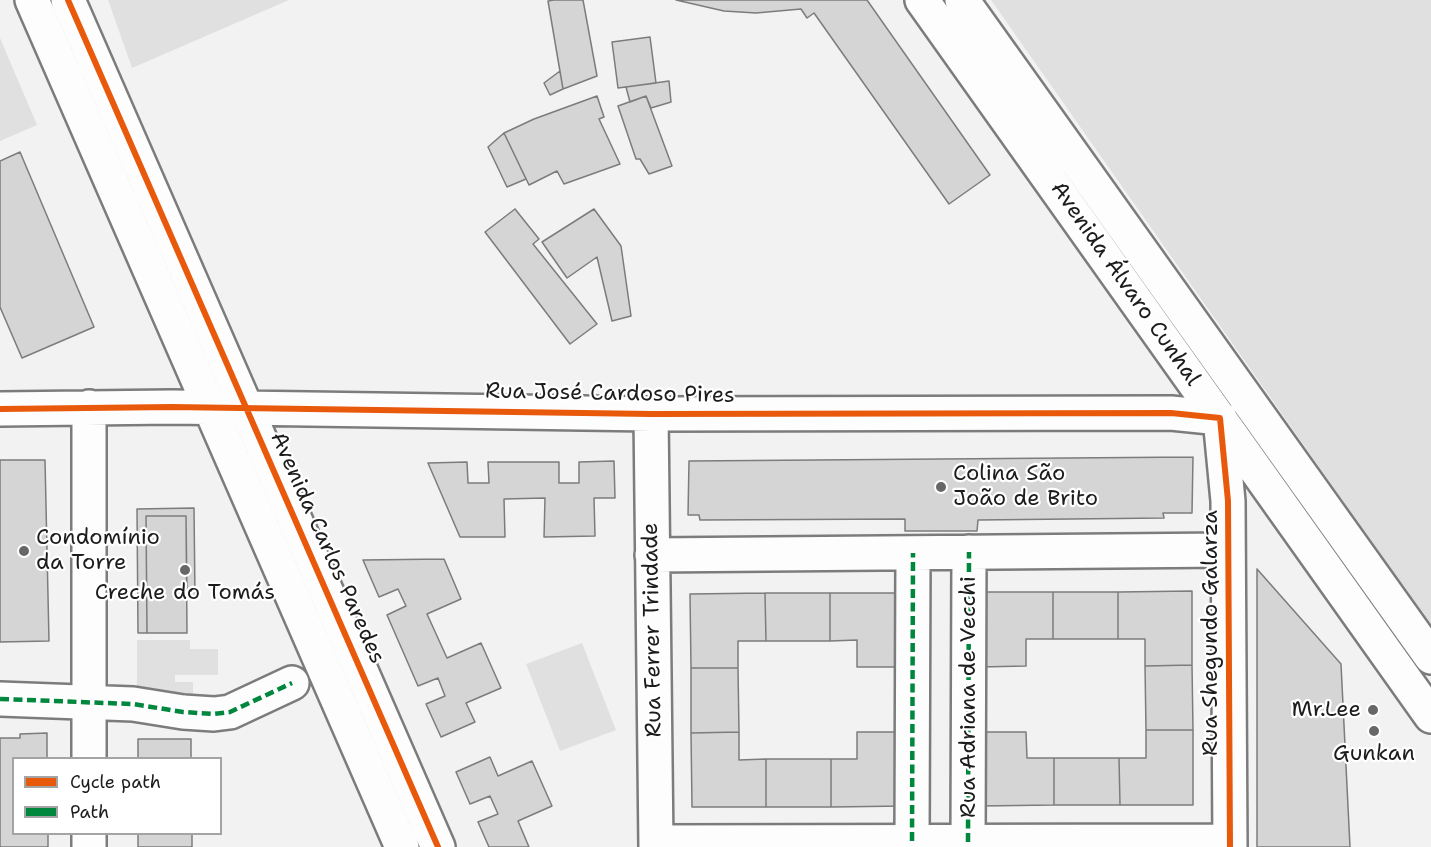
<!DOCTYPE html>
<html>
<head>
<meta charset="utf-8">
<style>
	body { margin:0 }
	#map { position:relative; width:1431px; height:847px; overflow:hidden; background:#f2f2f2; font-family:"Shantell Sans",sans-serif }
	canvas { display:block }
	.legend { position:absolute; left:12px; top:757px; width:210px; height:78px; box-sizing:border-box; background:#fff; border:2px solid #a4a4a4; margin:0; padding:8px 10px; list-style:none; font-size:18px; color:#1c1c1c }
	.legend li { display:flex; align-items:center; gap:12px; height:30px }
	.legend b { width:30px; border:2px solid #a4a4a4 }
</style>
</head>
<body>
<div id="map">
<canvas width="1431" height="847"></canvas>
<ul class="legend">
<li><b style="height:8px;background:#e8590c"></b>Cycle path</li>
<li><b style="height:8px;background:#00873e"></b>Path</li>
</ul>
</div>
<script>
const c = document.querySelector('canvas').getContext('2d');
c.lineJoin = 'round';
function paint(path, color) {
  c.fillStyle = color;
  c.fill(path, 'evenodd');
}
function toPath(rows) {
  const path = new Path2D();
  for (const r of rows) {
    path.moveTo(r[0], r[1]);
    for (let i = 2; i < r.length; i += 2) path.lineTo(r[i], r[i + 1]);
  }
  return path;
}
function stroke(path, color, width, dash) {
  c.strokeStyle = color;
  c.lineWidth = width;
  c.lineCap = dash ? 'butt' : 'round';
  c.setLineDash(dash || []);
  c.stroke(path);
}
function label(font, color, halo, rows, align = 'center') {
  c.font = font + ' "Shantell Sans",sans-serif';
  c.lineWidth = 4.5;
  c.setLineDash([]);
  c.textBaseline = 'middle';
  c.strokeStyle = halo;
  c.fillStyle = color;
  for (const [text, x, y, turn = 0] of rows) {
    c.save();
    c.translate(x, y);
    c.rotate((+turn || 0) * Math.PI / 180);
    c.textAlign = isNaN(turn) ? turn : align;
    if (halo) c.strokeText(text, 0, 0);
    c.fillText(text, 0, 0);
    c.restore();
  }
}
const green = toPath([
	[108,0,289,0,132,68],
	[991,0,1431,0,1431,626],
	[0,38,37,125,0,141],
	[137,640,190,640,190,649,218,649,218,675,175,675,175,682,193,682,193,700,137,699],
	[582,643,616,730,560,751,526,664]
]);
const building = toPath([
	[554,0,583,0,597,76,563,89,548,1,554,0],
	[676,0,867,0,990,175,949,204,814,13,807,18,801,9,756,13,724,11,676,0],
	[650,37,656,83,618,88,612,42,650,37],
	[560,71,563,89,550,95,544,83,560,71],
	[669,81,671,102,651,108,646,96,630,102,626,87,669,81],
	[597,96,604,117,599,119,620,164,564,184,557,171,529,185,504,133,534,119,597,96],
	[646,96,672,166,649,174,640,159,636,159,618,106,646,96],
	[504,133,526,179,507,187,488,147,504,133],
	[20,152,94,327,22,358,0,307,0,161,20,152],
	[515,209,539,239,533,244,597,324,570,344,485,232,515,209],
	[594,209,621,246,631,316,612,321,597,257,567,278,542,242,594,209],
	[1193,457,1192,513,1163,513,1164,518,978,520,977,531,905,531,905,519,700,520,699,515,688,515,689,461,1193,457],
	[0,460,45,460,49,641,0,642,0,460],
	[614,461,615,498,594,498,595,536,544,537,545,498,504,499,505,537,460,537,428,463,467,462,468,483,489,483,488,462,559,462,559,483,579,483,579,462,614,461],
	[194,508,195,597,187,597,186,516,146,516,147,633,138,633,137,509,194,508],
	[146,516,186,516,187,633,147,633,146,516],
	[444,559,461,599,427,614,447,658,481,643,501,688,466,703,475,722,441,737,426,704,445,696,438,678,418,686,387,615,406,606,398,589,379,597,363,560,444,559],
	[1257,569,1341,664,1350,847,1257,847,1257,569],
	[1192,591,1192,665,1145,666,1145,639,1118,639,1118,592,1192,591],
	[978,592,1053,592,1053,639,1026,639,1026,666,979,667,978,592],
	[1053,592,1118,592,1118,639,1053,639,1053,592],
	[765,593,830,593,830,641,766,641,765,593],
	[765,593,766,641,738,641,738,668,691,668,690,594,765,593],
	[830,593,904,593,905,667,857,667,857,640,830,641,830,593],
	[1192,665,1193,730,1146,730,1145,666,1192,665],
	[691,668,738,668,739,732,691,733,691,668],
	[1146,730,1193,730,1193,805,1120,805,1119,758,1146,758,1146,730],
	[739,732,739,760,766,759,766,807,692,807,691,733,739,732],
	[857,732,904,732,905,806,831,807,831,759,857,759,857,732],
	[979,732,1026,732,1027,758,1054,758,1054,805,980,806,979,732],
	[47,733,47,758,14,758,14,834,48,834,48,847,0,847,0,738,20,738,20,734,47,733],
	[138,739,191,739,191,758,138,758,138,739],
	[490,757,498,776,532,761,552,806,518,821,529,847,489,847,478,822,498,814,490,796,470,804,456,772,490,757],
	[1054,758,1119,758,1120,805,1054,805,1054,758],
	[766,759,831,759,831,807,766,807,766,759],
	[138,834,192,834,192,847,138,847,138,834]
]);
const minor = toPath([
	[32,0,402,847],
	[68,0,438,847],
	[922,0,1431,716],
	[962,0,1431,657],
	[0,409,172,407,651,414,1171,413,1220,418,1228,501,1230,847],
	[651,414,656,847],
	[652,555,1228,550],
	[0,699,133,704,183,712,214,714,230,712,292,683],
	[89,758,89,407],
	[89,834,89,847],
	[912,841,913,553],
	[656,842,1230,841],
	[968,842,969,552]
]);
const quiet = toPath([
	[0,699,133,704,183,712,214,714,230,712,292,683],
	[912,841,913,553],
	[968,842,969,552]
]);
const cycleway = toPath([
	[68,0,438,847],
	[0,409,172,407,651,414,1171,413,1220,418,1228,501,1230,847]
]);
const markers = [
	[941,487,6,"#676767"],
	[24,551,6,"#676767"],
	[185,570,6,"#676767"],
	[1373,710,6,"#676767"],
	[1374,731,6,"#676767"]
];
const streetNames = [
	["Avenida Álvaro Cunhal",1125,284,55],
	["Rua José Cardoso Pires",610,394,1],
	["Avenida Carlos Paredes",327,548,66],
	["Rua Ferrer Trindade",653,630,-91],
	["Rua Shegundo Galarza",1211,633,-90],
	["Rua Adriana de Vecchi",969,697,-90]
];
const poiNames = [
	["Colina São",953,474],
	["João de Brito",953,499],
	["Condomínio",36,538],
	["da Torre",36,563],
	["Creche do Tomás",185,593,"center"],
	["Mr.Lee",1361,710,"right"],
	["Gunkan",1374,754,"center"]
];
paint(green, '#e0e0e0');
paint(building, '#d5d5d5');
stroke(building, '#7c7c7c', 1.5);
stroke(minor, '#7c7c7c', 38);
stroke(minor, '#fdfdfd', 33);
stroke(quiet, '#00873e', 4.5, [9, 4.5]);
stroke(cycleway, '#e8590c', 6);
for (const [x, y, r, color] of markers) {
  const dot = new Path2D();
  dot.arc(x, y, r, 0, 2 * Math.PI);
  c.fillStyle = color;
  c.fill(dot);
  stroke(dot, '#fff', 2);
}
label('22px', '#1c1c1c', '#fff', streetNames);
label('22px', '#1c1c1c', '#fff', poiNames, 'left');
</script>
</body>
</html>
